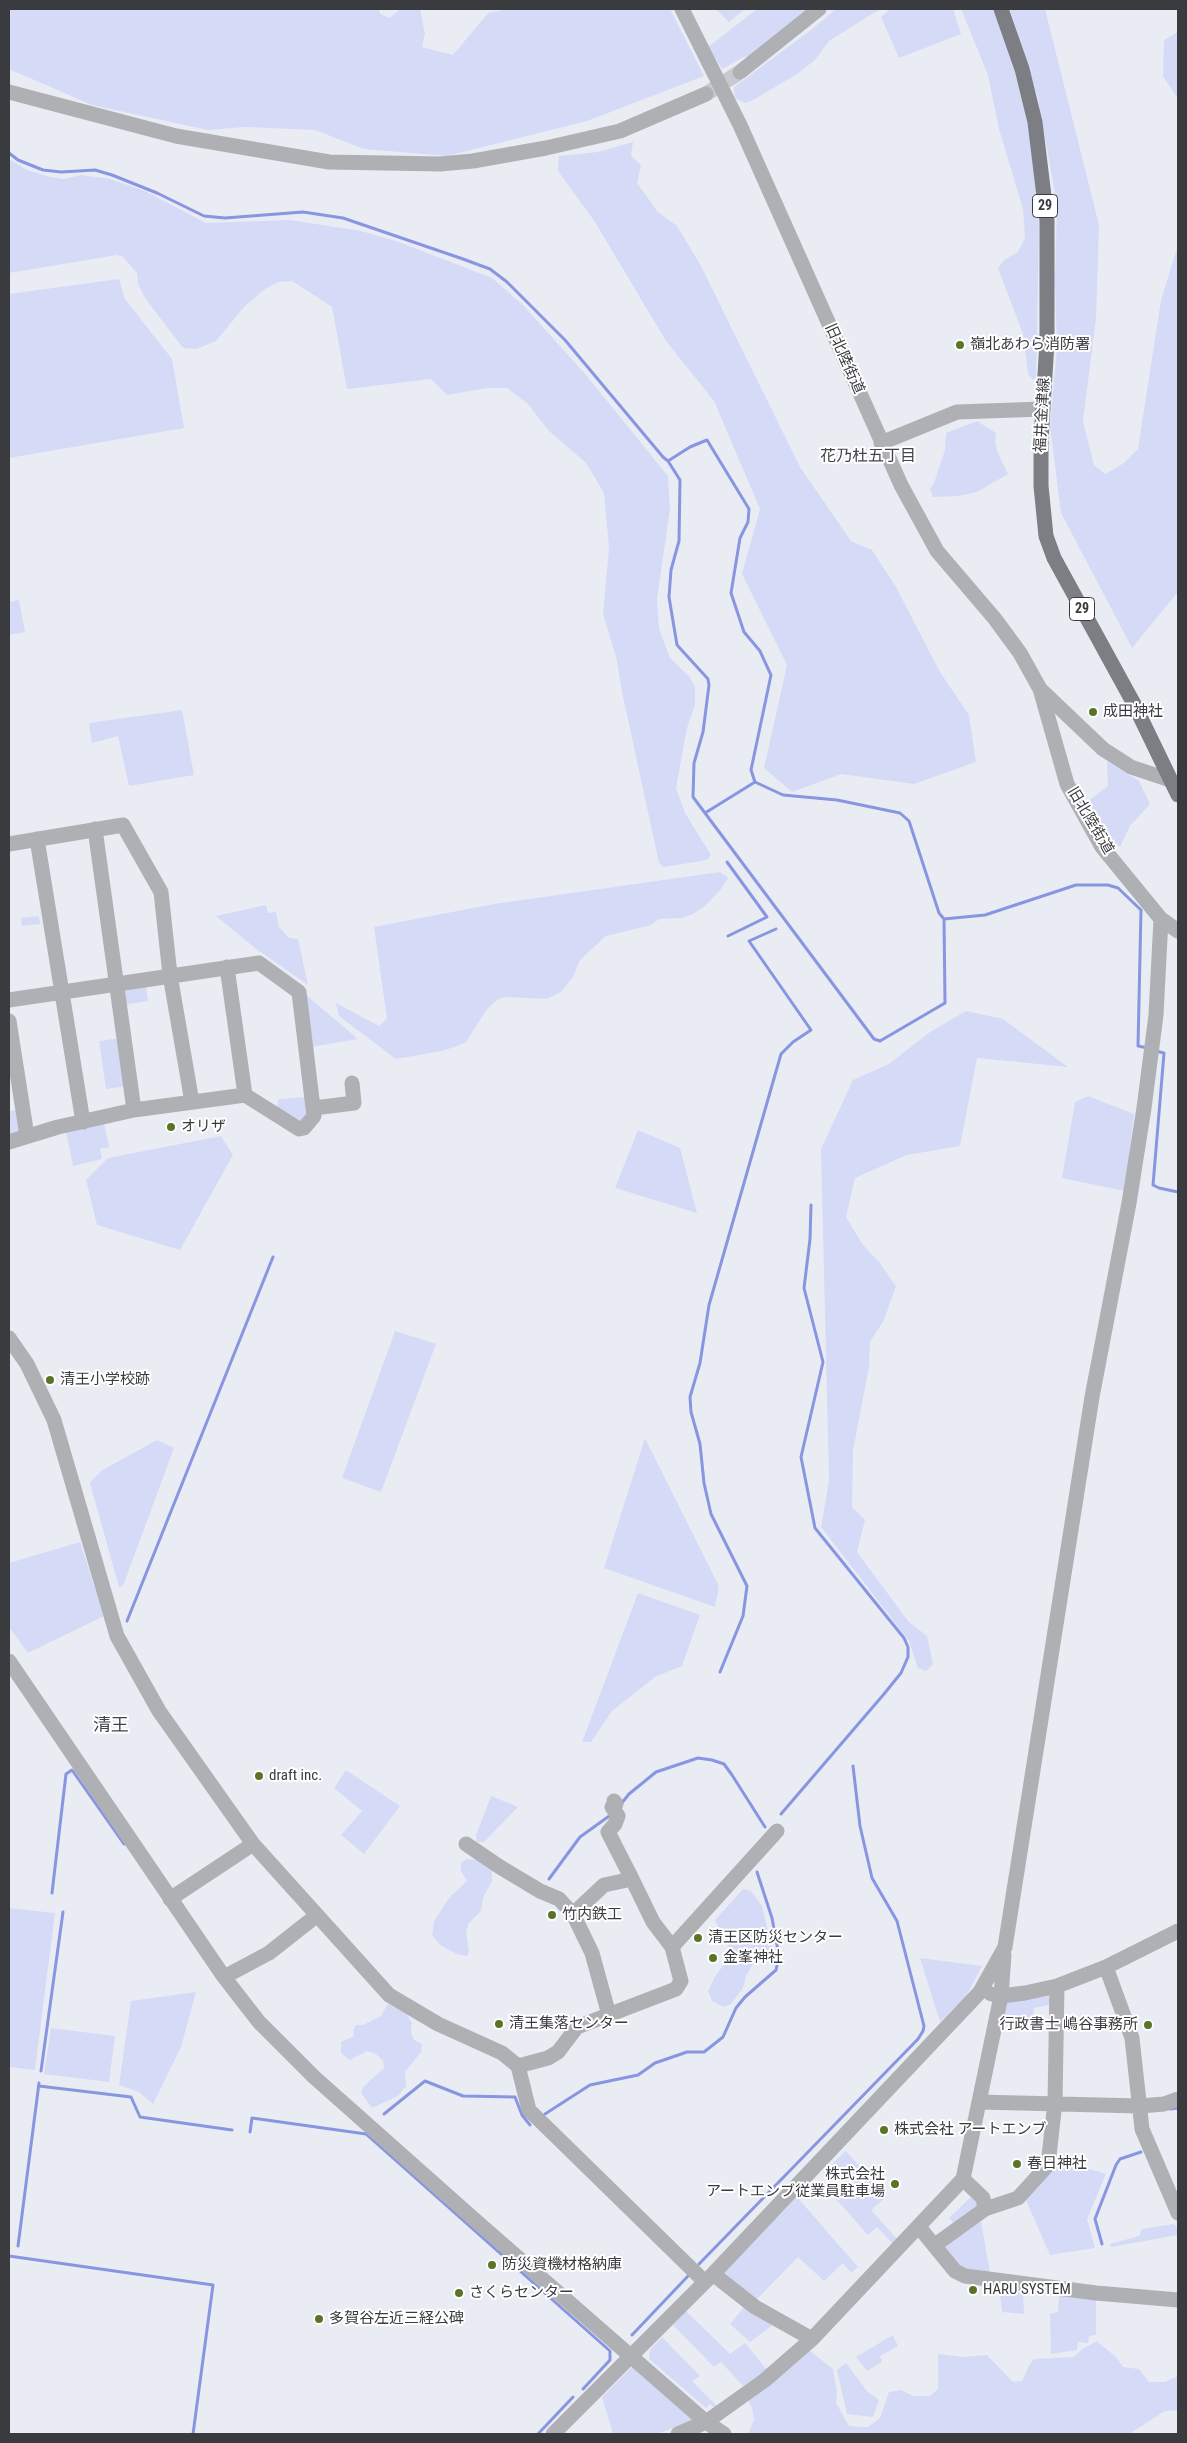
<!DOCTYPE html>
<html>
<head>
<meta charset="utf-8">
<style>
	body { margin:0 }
	#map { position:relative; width:1187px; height:2443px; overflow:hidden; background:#eaecf4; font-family:"Roboto Condensed",sans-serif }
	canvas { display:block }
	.frame { position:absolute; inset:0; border:10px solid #3a3b3e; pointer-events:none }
</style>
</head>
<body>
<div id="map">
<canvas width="1187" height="2443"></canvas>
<div class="frame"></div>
</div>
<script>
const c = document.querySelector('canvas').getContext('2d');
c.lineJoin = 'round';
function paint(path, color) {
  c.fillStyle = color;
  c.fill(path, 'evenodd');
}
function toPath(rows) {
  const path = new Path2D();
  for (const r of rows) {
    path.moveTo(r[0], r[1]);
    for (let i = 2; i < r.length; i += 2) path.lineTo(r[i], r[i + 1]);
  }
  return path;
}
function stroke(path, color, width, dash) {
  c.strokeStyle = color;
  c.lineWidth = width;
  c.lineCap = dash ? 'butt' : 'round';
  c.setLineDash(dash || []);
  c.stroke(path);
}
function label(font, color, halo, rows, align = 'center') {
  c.font = font + ' "Roboto Condensed","Noto Sans JP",sans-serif';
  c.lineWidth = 4;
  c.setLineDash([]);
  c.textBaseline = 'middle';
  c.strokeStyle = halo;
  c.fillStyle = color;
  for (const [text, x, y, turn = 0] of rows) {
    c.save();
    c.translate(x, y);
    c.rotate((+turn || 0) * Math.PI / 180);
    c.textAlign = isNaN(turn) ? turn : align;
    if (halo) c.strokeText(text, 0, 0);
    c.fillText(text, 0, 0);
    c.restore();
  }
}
const green = toPath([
	[9,9,379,9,380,14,390,18,400,9,420,9,425,34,422,47,453,55,488,13,509,9,670,9,704,76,587,121,447,156,364,149,315,130,245,127,208,130,92,105,9,69],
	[716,9,745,9,729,22],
	[757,9,808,9,755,55,744,57,722,69,708,47],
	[836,9,880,9,829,41,815,60,797,74,755,99,745,103,735,98,734,87,811,30],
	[890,9,953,9,961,34,899,58,881,17],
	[961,9,993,9,1009,52,1027,114,1036,174,1039,228,1036,380,1032,379,1028,373,1023,334,998,268,1004,260,1018,252,1025,238,1023,209,999,129,988,75],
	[1010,9,1045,9,1099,225,1096,319,1083,421,1094,465,1105,474,1124,463,1138,449,1161,300,1178,245,1178,592,1132,648,1061,513,1050,426,1057,348,1055,282,1057,205,1038,98],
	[1178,32,1178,99,1163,76,1164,40],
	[633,142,631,156,641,165,637,183,658,212,677,226,701,266,800,467,851,541,872,550,896,587,940,672,969,715,976,762,914,784,841,774,792,792,764,768,787,665,742,574,760,509,714,401,666,341,595,222,558,171,559,156,598,152],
	[9,159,27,170,50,177,64,179,81,175,110,179,145,191,206,223,290,220,361,231,399,242,492,278,523,305,586,375,668,476,670,509,657,599,659,629,670,658,690,677,695,687,695,705,687,728,676,788,685,813,711,855,707,860,664,867,659,863,622,692,616,657,603,614,609,548,604,493,586,463,549,431,527,403,507,388,487,388,447,395,431,379,347,389,332,307,292,281,279,282,265,289,244,307,216,341,196,349,183,348,145,298,138,284,137,273,123,257,117,255,9,273],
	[119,279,125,299,172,359,184,428,9,458,9,294],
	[977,421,996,433,995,442,997,451,1008,474,977,492,958,496,933,497,930,489,934,483,945,450,946,433],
	[19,600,25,632,9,635,9,602],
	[182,710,194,775,129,786,118,736,92,743,89,723],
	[1107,761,1139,781,1150,804,1130,826,1120,847,1106,837,1088,801,1108,786],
	[720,872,728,878,721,889,705,906,693,914,682,918,659,919,651,925,606,936,580,960,573,977,561,992,547,999,505,997,497,1000,487,1009,466,1042,457,1046,442,1051,396,1059,339,1016,336,1003,379,1026,387,1019,374,927,494,904],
	[266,905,268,913,276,912,279,927,289,938,298,939,308,985,255,948,216,916],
	[39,916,40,924,22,926,21,918],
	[146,985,148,1001,124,1005,123,992,125,988],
	[305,994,358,1039,311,1047],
	[966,1011,1003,1019,1068,1067,977,1058,960,1146,907,1155,855,1178,846,1217,863,1245,879,1262,896,1286,884,1320,870,1342,869,1367,853,1451,852,1507,865,1520,857,1552,908,1621,927,1636,933,1664,926,1671,918,1668,909,1641,821,1527,829,1481,821,1149,853,1080,889,1064,930,1032],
	[121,1038,128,1086,106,1089,99,1041],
	[1088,1096,1134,1114,1125,1191,1062,1178,1075,1102],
	[305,1097,308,1116,302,1122,276,1108,279,1099],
	[19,1110,22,1129,16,1134,9,1136,9,1111],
	[104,1123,109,1147,100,1149,102,1159,73,1166,66,1131],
	[638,1130,680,1148,697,1213,615,1188],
	[221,1136,233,1155,180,1250,97,1225,86,1180,108,1158],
	[395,1331,436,1344,381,1492,342,1478],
	[645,1438,719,1586,715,1607,604,1568],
	[157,1440,174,1448,123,1586,119,1587,90,1483,101,1471],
	[80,1542,104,1616,28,1653,9,1627,9,1563],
	[638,1593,700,1615,682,1666,655,1677,612,1711,591,1742,582,1742],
	[346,1770,400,1806,364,1854,341,1835,362,1811,334,1788],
	[491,1796,518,1807,484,1842,477,1842,476,1835],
	[466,1859,481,1860,492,1871,492,1881,483,1898,481,1911,469,1923,466,1932,469,1952,467,1956,457,1954,440,1945,432,1935,434,1921,449,1898,467,1881,461,1871,461,1863],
	[743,1889,751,1891,762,1906,772,1949,768,1959,753,1964,746,1976,743,1988,731,2004,724,2007,712,2001,708,1991,716,1975,732,1954,715,1920],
	[9,1908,55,1913,35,2070,9,2067],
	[920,1958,982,1966,966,1996,940,2022],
	[196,1992,181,2047,153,2104,139,2092,119,2085,131,2001],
	[1049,1993,1052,1997,1053,2004,1034,2008,1032,2025,1000,2022,1003,2003],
	[388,2004,406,2013,412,2023,411,2032,414,2040,422,2044,421,2052,405,2072,406,2086,398,2096,372,2108,361,2093,363,2087,384,2068,383,2061,376,2054,367,2051,350,2060,341,2053,341,2042,354,2036,353,2031,356,2025,363,2025,381,2016],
	[51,2028,115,2036,109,2082,44,2074],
	[846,2151,886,2197,871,2210,898,2240,893,2244,877,2227,868,2235,836,2199,859,2179,851,2170,844,2175,841,2172,832,2181,823,2172],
	[1061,2160,1106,2174,1087,2219,1095,2248,1050,2255,1026,2200],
	[973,2195,979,2200,976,2209,955,2225,949,2218],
	[797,2197,858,2267,851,2273,843,2263,824,2281,798,2257,757,2299,721,2275],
	[981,2221,990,2273,959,2267,941,2246],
	[1174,2224,1178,2229,1178,2235,1111,2247,1110,2244,1139,2236,1142,2229],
	[999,2287,1023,2289,1024,2314,1002,2312],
	[1059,2294,1096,2298,1096,2335,1089,2336,1088,2343,1078,2342,1077,2350,1051,2354,1050,2314,1058,2312],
	[746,2305,774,2324,750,2342,730,2324],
	[686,2311,730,2354,745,2343,767,2370,743,2386,721,2362,714,2367,673,2325],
	[893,2335,898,2346,880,2356,882,2362,867,2371,856,2357],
	[662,2337,700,2376,692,2381,718,2407,715,2408,710,2404,706,2408,649,2359,650,2350],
	[1097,2341,1116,2357,1123,2367,1139,2369,1149,2382,1165,2382,1178,2376,1178,2410,1165,2411,1129,2434,748,2434,754,2420,752,2408,747,2398,809,2350,833,2369,837,2392,836,2403,849,2426,868,2427,880,2418,889,2392,901,2390,913,2396,930,2396,938,2389,938,2354,963,2357,987,2355,1013,2382,1022,2381,1030,2364,1034,2359,1074,2357,1081,2350],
	[846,2363,867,2391,879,2400,873,2417,847,2414,837,2370],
	[633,2366,694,2420,657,2434,613,2434,602,2397]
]);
const stream = toPath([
	[9,153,18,160,43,170,61,172,95,170,112,175,157,193,204,216,225,218,303,212,343,218,463,259,490,269,507,282,565,340,663,457,668,461,690,447,707,440,749,509,748,522,740,538,731,593,744,632,760,651,771,675,751,770,755,782,783,795,837,800,900,813,909,821,939,913,944,919,985,915,1076,885,1108,885,1118,888,1141,910,1138,1046,1148,1048],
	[668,461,680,480,679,541,671,570,669,597,677,645,708,679,709,685,703,732,694,763,693,797,874,1039,880,1041,945,1003,944,919],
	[705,813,755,782],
	[727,862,767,917,728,936],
	[1156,1051,1164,1053,1153,1185,1159,1188,1178,1192],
	[127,1621,273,1257],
	[720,1672,743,1616,747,1586,711,1514,704,1483,700,1444,691,1412,690,1397,700,1363,709,1305,781,1054,793,1042,811,1030,749,941,776,929],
	[621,1804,629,1794,656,1772,698,1758,712,1760,724,1764,732,1775,765,1827],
	[781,1814,884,1694,901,1673,908,1657,908,1647,904,1638,815,1528,801,1457,823,1362,804,1288,810,1239,811,1205],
	[549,1879,580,1837,612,1814],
	[52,1893,66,1774,72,1770,124,1844],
	[41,2071,63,1912],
	[39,2086,131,2097,140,2117,232,2130],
	[1170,2109,1178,2108],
	[384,2114,425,2081,463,2096,515,2097,522,2115,530,2125],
	[545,2114,590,2085,638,2075,655,2063,687,2052,704,2052,723,2037,736,2008,745,1997,776,1970,779,1956,772,1918,757,1872],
	[250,2132,252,2118,366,2134,610,2351,610,2360,583,2389],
	[1102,2244,1095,2219,1116,2165,1120,2159,1141,2152],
	[18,2246,39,2083],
	[9,2256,213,2285,193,2434],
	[699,2264,918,2039,923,2031,924,2026,897,1921,872,1878,860,1826,853,1766],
	[632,2335,689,2275],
	[538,2434,573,2397]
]);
const minorTunnel = toPath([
	[706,94,740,72]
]);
const minor = toPath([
	[682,9,740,125,901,485,937,551,995,619,1020,653,1040,689,1067,784,1102,847,1161,919,1178,931],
	[740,72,819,9],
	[9,92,176,136,329,162,440,164,473,161,546,148,620,131,706,94],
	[881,443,957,412,1043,409],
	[1041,690,1103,749,1131,767,1170,780],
	[95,829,134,1110],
	[37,839,83,1122],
	[9,844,123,825,161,892,170,975,192,1102],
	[227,967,245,1095],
	[9,1000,259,963,299,992,314,1116,304,1128,299,1129,245,1095,134,1110,58,1127,9,1142],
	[9,1021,27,1136],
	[314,1108,354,1103,352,1083],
	[9,1338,27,1364,54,1420,117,1636,159,1711,253,1844,389,1995,438,2024,502,2053,518,2066,529,2110,705,2282],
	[9,1661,224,1977,259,2022,314,2077,475,2220,706,2422,724,2434],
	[614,1801,616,1804,612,1807,618,1816,615,1824,608,1832,632,1879],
	[466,1844,500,1867,540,1891,559,1899,573,1914,592,1953,609,2015],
	[170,1899,253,1844],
	[573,1914,604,1885,632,1879,653,1922,672,1947],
	[1106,1967,1132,2038,1142,2129,1178,2213],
	[224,1977,269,1953,316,1916],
	[991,1994,1001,1996,1025,1993,1057,1986,1106,1967,1178,1931],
	[518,2066,548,2058,558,2052,577,2027,676,1989,681,1981,672,1947,777,1831],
	[979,2102,1140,2106,1164,2104,1178,2099],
	[963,2179,983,2198,985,2209],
	[919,2227,955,2271,965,2276,1096,2293,1178,2300],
	[935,2245,985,2209,1018,2198,1048,2165,1055,2102,1057,1986],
	[713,2274,755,2307,812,2339],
	[553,2434,713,2274,980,1992,1005,1947,1092,1397,1129,1203,1144,1108,1156,1015,1161,919],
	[678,2434,706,2422,765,2380,812,2339,963,2179,1001,1996,1004,1955]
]);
const major = toPath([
	[1001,9,1022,69,1035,122,1047,221,1047,342,1041,440,1041,486,1046,536,1054,558,1134,704,1178,795]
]);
const markers = [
	[960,345,5,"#5a7427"],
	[1093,712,5,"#5a7427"],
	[171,1127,5,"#5a7427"],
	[50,1380,5,"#5a7427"],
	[259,1776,5,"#5a7427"],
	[552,1915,5,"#5a7427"],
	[698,1938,5,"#5a7427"],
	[713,1958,5,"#5a7427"],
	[499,2024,5,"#5a7427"],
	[1148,2025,5,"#5a7427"],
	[884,2130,5,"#5a7427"],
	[1017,2164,5,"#5a7427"],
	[895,2184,5,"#5a7427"],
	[492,2265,5,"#5a7427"],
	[973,2290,5,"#5a7427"],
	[459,2293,5,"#5a7427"],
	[319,2319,5,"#5a7427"]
];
const shields = [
	[1045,206,25],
	[1082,609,25]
];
const shieldNames = [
	["29",1045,206],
	["29",1082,609]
];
const poiNames = [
	["嶺北あわら消防署",970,345],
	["成田神社",1103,712],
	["オリザ",181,1127],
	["清王小学校跡",60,1380],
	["draft inc.",269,1776],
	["竹内鉄工",562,1915],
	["清王区防災センター",708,1938],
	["金峯神社",723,1958],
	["清王集落センター",509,2024],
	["行政書士 嶋谷事務所",1138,2025,"right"],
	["株式会社 アートエンブ",894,2130],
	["春日神社",1027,2164],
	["株式会社",885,2175,"right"],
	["アートエンブ従業員駐車場",885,2192,"right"],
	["防災資機材格納庫",502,2265],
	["HARU SYSTEM",983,2290],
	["さくらセンター",469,2293],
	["多賀谷左近三経公碑",329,2319]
];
const streetNames = [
	["旧北陸街道",844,359,66],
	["福井金津線",1043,415,-87],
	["旧北陸街道",1090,821,59]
];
const neighbourhoodNames = [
	["花乃杜五丁目",868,457]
];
const quarterNames = [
	["清王",111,1726]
];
paint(green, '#d5dbf7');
stroke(stream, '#8895e1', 3);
stroke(minorTunnel, '#c7c9d0', 15, [15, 8]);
stroke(minor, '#afb0b3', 15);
stroke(major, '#7c7e84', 15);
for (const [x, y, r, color] of markers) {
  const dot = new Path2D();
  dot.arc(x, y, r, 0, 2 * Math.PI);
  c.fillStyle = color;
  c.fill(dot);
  stroke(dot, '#fff', 2);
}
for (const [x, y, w] of shields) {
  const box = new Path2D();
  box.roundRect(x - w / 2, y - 11.5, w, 23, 4);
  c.fillStyle = '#fff';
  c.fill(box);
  stroke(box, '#3a3b3e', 1);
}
label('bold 14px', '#3a3b3e', null, shieldNames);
label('15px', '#3a3b3e', '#fff', poiNames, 'left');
label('15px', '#3a3b3e', '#fff', streetNames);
label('16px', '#43454b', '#fff', neighbourhoodNames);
label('18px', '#43454b', '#fff', quarterNames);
</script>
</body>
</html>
